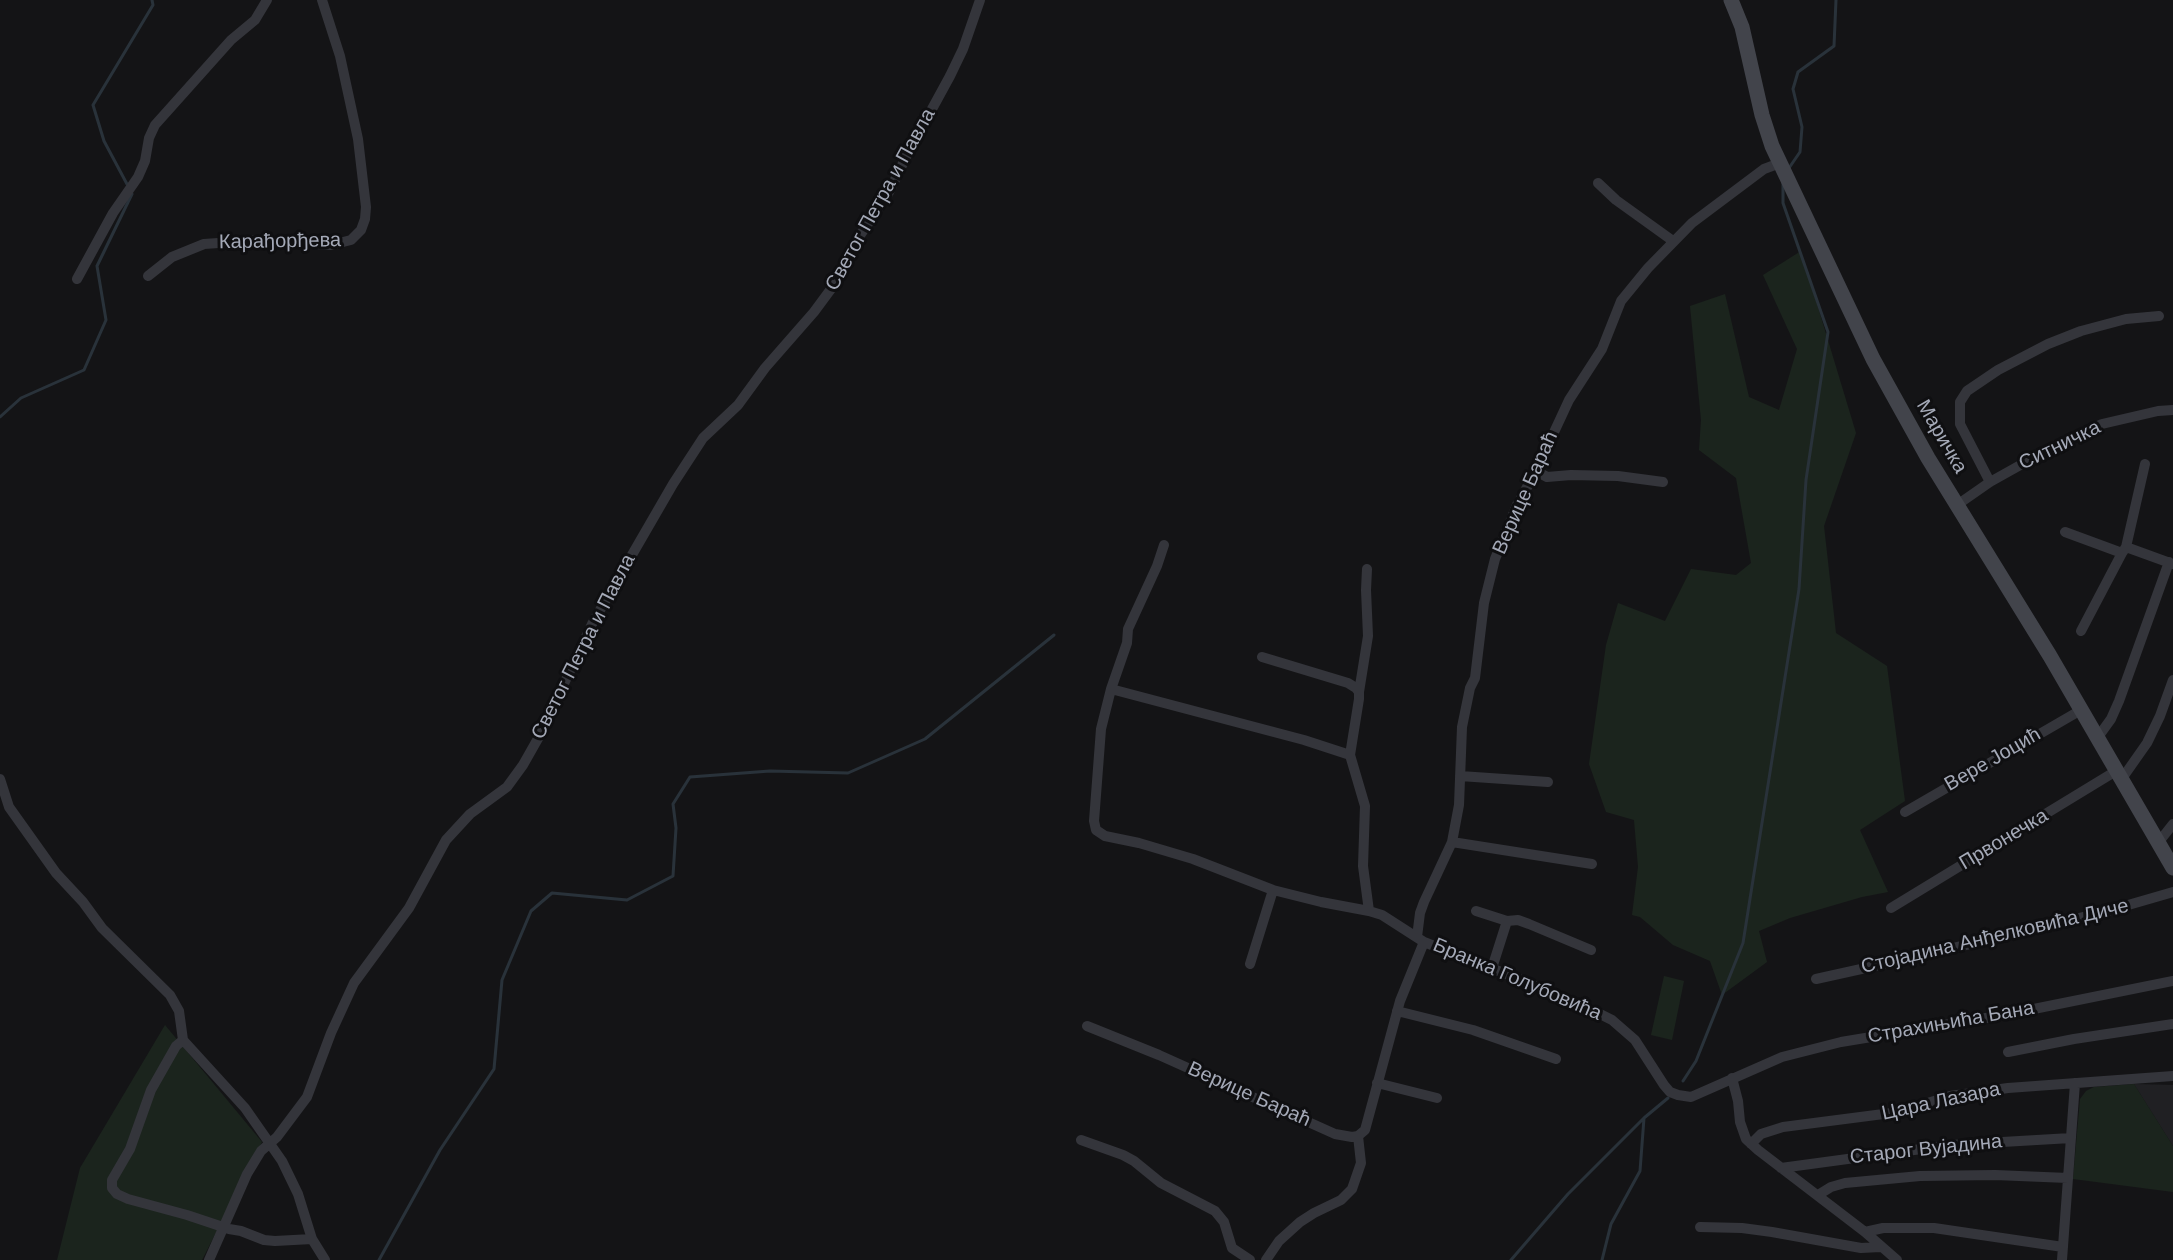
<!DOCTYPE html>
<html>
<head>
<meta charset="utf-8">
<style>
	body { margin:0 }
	canvas { display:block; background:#141416 }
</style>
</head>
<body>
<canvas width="2173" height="1260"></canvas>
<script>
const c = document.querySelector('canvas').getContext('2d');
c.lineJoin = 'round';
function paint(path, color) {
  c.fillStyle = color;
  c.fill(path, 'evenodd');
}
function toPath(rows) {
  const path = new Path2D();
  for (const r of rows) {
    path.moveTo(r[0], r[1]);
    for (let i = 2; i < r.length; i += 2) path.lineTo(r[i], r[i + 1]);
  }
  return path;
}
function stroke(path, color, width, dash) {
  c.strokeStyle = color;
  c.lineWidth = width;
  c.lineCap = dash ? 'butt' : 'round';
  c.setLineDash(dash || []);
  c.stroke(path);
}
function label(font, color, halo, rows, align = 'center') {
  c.font = font + ' "DM Sans",sans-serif';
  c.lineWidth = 6;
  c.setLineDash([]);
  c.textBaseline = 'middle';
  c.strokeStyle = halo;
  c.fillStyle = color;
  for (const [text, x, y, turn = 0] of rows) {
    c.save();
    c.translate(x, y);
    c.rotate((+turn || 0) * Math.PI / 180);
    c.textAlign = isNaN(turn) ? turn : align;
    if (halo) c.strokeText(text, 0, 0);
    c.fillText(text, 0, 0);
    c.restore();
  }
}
const built = toPath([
	[2134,1084,2173,1085,2173,1146]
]);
const green = toPath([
	[1801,251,1856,433,1824,526,1836,633,1887,666,1905,801,1860,830,1888,892,1862,897,1790,918,1759,931,1767,962,1722,995,1710,961,1673,945,1640,917,1632,915,1638,867,1634,820,1606,812,1589,764,1606,645,1618,603,1665,621,1691,569,1736,575,1751,563,1736,478,1699,450,1701,420,1690,306,1725,294,1749,397,1779,410,1797,349,1763,275],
	[1664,976,1684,981,1672,1040,1651,1035],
	[165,1025,262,1142,202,1260,57,1260,80,1168],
	[2134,1084,2173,1146,2173,1192,2073,1179,2080,1099,2086,1091,2094,1087]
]);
const stream = toPath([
	[1789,168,1800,152,1802,127,1793,89,1798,72,1834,46,1836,0],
	[128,186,104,141,93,105,153,5,152,0],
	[0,417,21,398,84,370,106,320,97,266,132,194],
	[1683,1081,1696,1061,1743,943,1799,589,1806,480,1828,332,1783,203,1783,182],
	[379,1260,440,1150,494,1069,502,980,531,911,552,893,627,900,673,876,676,828,673,804,690,777,770,771,848,773,925,739,1054,635],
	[1511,1260,1568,1194,1644,1118,1668,1098],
	[1602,1260,1611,1224,1640,1171,1644,1118]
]);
const street = toPath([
	[1598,183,1616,200,1673,241],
	[148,276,172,257,204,244,262,240,331,245,351,240,361,230,365,219,366,207,358,139,340,56,322,0],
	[77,279,113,213,138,177,145,161,149,138,155,125,231,40,255,20,267,0],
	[1536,471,1547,477,1571,475,1618,476,1663,482],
	[1990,482,1960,424,1960,402,1967,391,1998,370,2048,344,2081,331,2126,319,2159,316],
	[1957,505,1990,482,2058,444,2102,424,2158,411,2173,410],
	[2065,532,2122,553,2126,547,2173,564],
	[1164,545,1157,566,1128,629,1127,643,1111,689,1101,729,1094,821,1096,830,1105,836,1139,843,1193,859,1273,890,1321,902,1369,911,1382,915,1424,942,1524,981,1600,1014,1612,1020,1635,1040,1664,1085,1670,1092,1678,1095,1691,1097,1782,1057,1841,1042,2004,1015,2173,981],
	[2126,547,2145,464],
	[2081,631,2122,553],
	[1262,657,1348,683,1356,688,1359,692,1359,699,1350,755],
	[1111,689,1304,740,1350,755,1365,806,1363,866,1369,911],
	[1359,692,1368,636,1366,590,1367,569],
	[2098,737,2111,719,2119,701,2169,562],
	[1460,776,1548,782],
	[0,779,9,807,56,873,83,902,102,928,170,995,179,1011,183,1040,245,1108,282,1161,298,1194,312,1239,325,1260],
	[2121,780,2147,743,2160,716,2173,680],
	[1905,812,2081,710],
	[1452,842,1592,864],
	[2158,843,2173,824],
	[1891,908,2116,771],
	[1476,911,1507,921],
	[1417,937,1420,913,1424,902,1452,842,1459,805,1462,727,1470,688,1475,678,1484,603,1495,559,1517,505,1536,471,1569,400,1602,349,1621,301,1648,268,1692,223,1764,169,1780,163],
	[1250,964,1273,890],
	[1492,968,1507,921,1518,920,1529,924,1591,950],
	[1816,979,1920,956,2104,912,2173,892],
	[1397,1011,1473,1030,1556,1059],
	[1087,1026,1159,1055,1335,1134,1352,1137,1358,1136,1365,1130,1400,1001,1424,942],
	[183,1040,176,1046,151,1090,130,1149,112,1180,112,1188,117,1194,128,1199,187,1215,229,1229,241,1231,264,1240,275,1241,312,1239],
	[2008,1052,2074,1039,2173,1024],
	[1732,1078,1738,1101,1740,1122,1746,1139,1758,1150,1865,1232,1897,1260],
	[1377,1083,1437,1098],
	[1081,1140,1123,1155,1134,1161,1161,1183,1215,1211,1224,1222,1232,1248,1250,1260],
	[1751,1144,1761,1134,1783,1127,1899,1112,1950,1096,2008,1088,2173,1076],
	[1781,1168,1951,1145,2071,1138],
	[1818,1195,1831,1187,1845,1183,1920,1176,1995,1175,2068,1178],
	[1700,1227,1742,1228,1772,1232,1861,1248,1880,1247],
	[1865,1232,1883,1228,1934,1228,2063,1247],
	[209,1260,247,1174,261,1151,277,1137,307,1097,331,1033,354,983,409,908,446,840,470,814,507,787,523,765,540,735,592,624,673,484,703,438,738,405,765,368,814,312,831,289,859,237,888,194,908,153,950,76,963,49,980,0],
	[1266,1260,1279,1241,1300,1222,1314,1213,1341,1200,1352,1189,1361,1163,1358,1136],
	[2062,1260,2075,1083]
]);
const secondary = toPath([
	[1731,0,1742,27,1762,115,1772,146,1873,359,1928,458,2050,656,2173,868]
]);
const streetNames = [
	["Светог Петра и Павла",881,200,-61],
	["Карађорђева",280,242,-1],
	["Маричка",1941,437,60],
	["Ситничка",2060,446,-26],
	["Верице Бараћ",1526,493,-66],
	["Светог Петра и Павла",584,647,-63],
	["Вере Јоцић",1993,760,-30],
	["Првонечка",2004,840,-31],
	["Стојадина Анђелковића Диче",1995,937,-13],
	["Бранка Голубовића",1517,980,23],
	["Страхињића Бана",1951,1023,-10],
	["Верице Бараћ",1249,1095,24],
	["Цара Лазара",1941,1102,-12],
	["Старог Вујадина",1926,1150,-6]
];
paint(built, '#202023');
paint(green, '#1b241d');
stroke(stream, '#29323a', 3);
stroke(street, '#34353b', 10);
stroke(secondary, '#42444b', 15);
label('20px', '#a4a9b7', '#0f0f11', streetNames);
</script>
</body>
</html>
